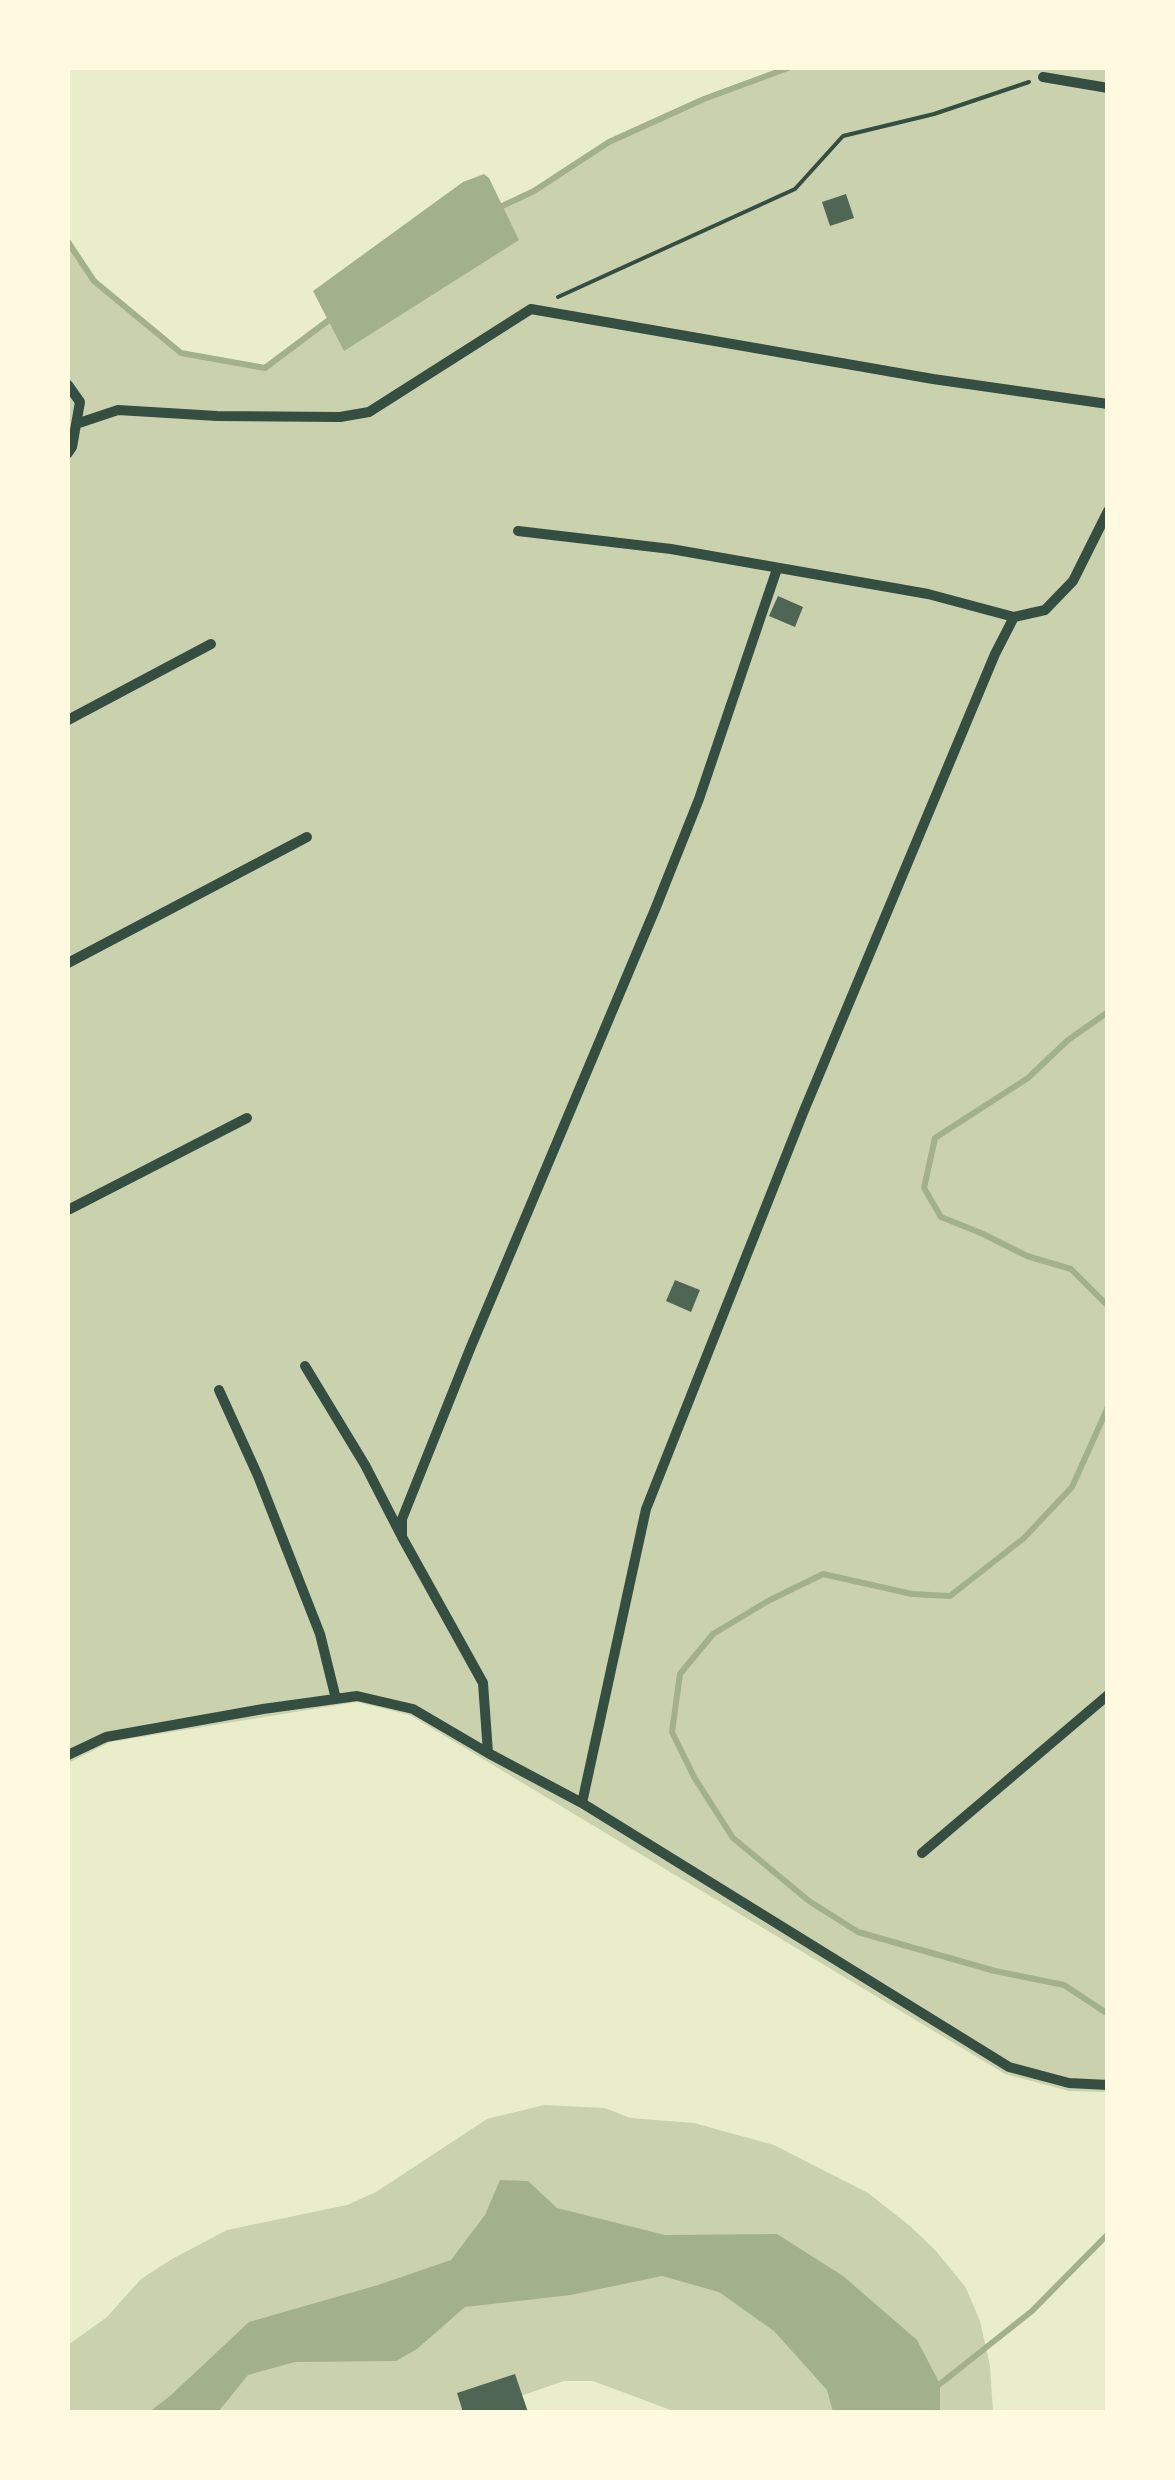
<!DOCTYPE html>
<html>
<head>
<meta charset="utf-8">
<style>
	body { margin:0 }
	#map { position:relative; width:1175px; height:2480px; overflow:hidden; background:#e9edc9; font-family:Manrope,sans-serif }
	canvas { display:block }
	.frame { position:absolute; inset:0; border:70px solid #fefae0; pointer-events:none }
</style>
</head>
<body>
<div id="map">
<canvas width="1175" height="2480"></canvas>
<div class="frame"></div>
</div>
<script>
const c = document.querySelector('canvas').getContext('2d');
c.lineJoin = 'round';
function paint(path, color) {
  c.fillStyle = color;
  c.fill(path, 'evenodd');
}
function toPath(rows) {
  const path = new Path2D();
  for (const r of rows) {
    path.moveTo(r[0], r[1]);
    for (let i = 2; i < r.length; i += 2) path.lineTo(r[i], r[i + 1]);
  }
  return path;
}
function stroke(path, color, width, dash) {
  c.strokeStyle = color;
  c.lineWidth = width;
  c.lineCap = dash ? 'butt' : 'round';
  c.setLineDash(dash || []);
  c.stroke(path);
}
const green = toPath([
	[788,68,1107,68,1107,2092,1069,2091,1005,2074,410,1715,357,1702,110,1742,68,1763,68,242,94,281,181,353,265,368,371,288,492,211,534,191,609,142,704,99],
	[544,2105,605,2108,630,2118,694,2123,774,2145,868,2193,910,2226,936,2251,966,2288,980,2321,990,2366,993,2412,676,2412,593,2381,564,2381,474,2412,68,2412,68,2345,107,2317,141,2279,172,2259,227,2230,347,2205,376,2192,487,2119]
]);
const water = toPath([
	[484,174,489,178,519,240,344,351,313,291,463,182],
	[500,2180,528,2181,557,2208,665,2235,777,2234,843,2276,917,2340,940,2384,940,2412,833,2412,827,2390,774,2331,719,2292,662,2276,571,2295,465,2307,417,2349,396,2361,295,2362,248,2375,218,2412,149,2412,170,2396,249,2322,378,2285,451,2260,485,2215]
]);
const stream = toPath([
	[498,208,534,191,609,142,704,99,788,68],
	[68,242,94,281,181,353,265,368,333,317],
	[1108,1012,1068,1040,1028,1078,935,1138,924,1188,941,1217,981,1233,1027,1256,1071,1269,1108,1306],
	[1108,1407,1072,1487,1024,1538,950,1596,912,1594,823,1574,768,1601,713,1634,680,1674,672,1732,694,1777,733,1838,809,1901,858,1932,995,1971,1064,1985,1108,2014],
	[940,2384,1032,2311,1108,2234]
]);
const building = toPath([
	[846,194,854,218,830,226,822,202],
	[778,596,803,607,795,627,769,616],
	[675,1280,700,1290,691,1312,666,1301],
	[515,2374,528,2412,463,2412,457,2393]
]);
const path = toPath([
	[558,297,795,189,843,136,934,114,1029,82]
]);
const minor = toPath([
	[1043,77,1108,88],
	[68,385,80,402,72,447,68,453],
	[76,424,118,410,217,416,340,417,369,412,531,309,933,379,1108,404],
	[518,531,671,549,928,594,1014,617],
	[68,720,211,644],
	[68,963,307,837],
	[68,1210,247,1118],
	[305,1366,365,1465,401,1535],
	[219,1390,258,1476,320,1634,336,1699],
	[488,1753,483,1683,402,1537,402,1519,470,1349,656,907,699,799,777,569],
	[68,1755,106,1737,263,1709,357,1696,413,1709,488,1753,582,1803,1009,2067,1069,2083,1108,2085],
	[582,1803,646,1509,803,1113,995,654,1014,617,1045,610,1073,581,1108,511],
	[922,1853,1108,1695]
]);
paint(green, '#cad2ad');
paint(water, '#a3b18a');
stroke(stream, '#a3b18a', 6);
paint(building, '#4f6655');
stroke(path, '#344e41', 4);
stroke(minor, '#344e41', 10);
</script>
</body>
</html>
